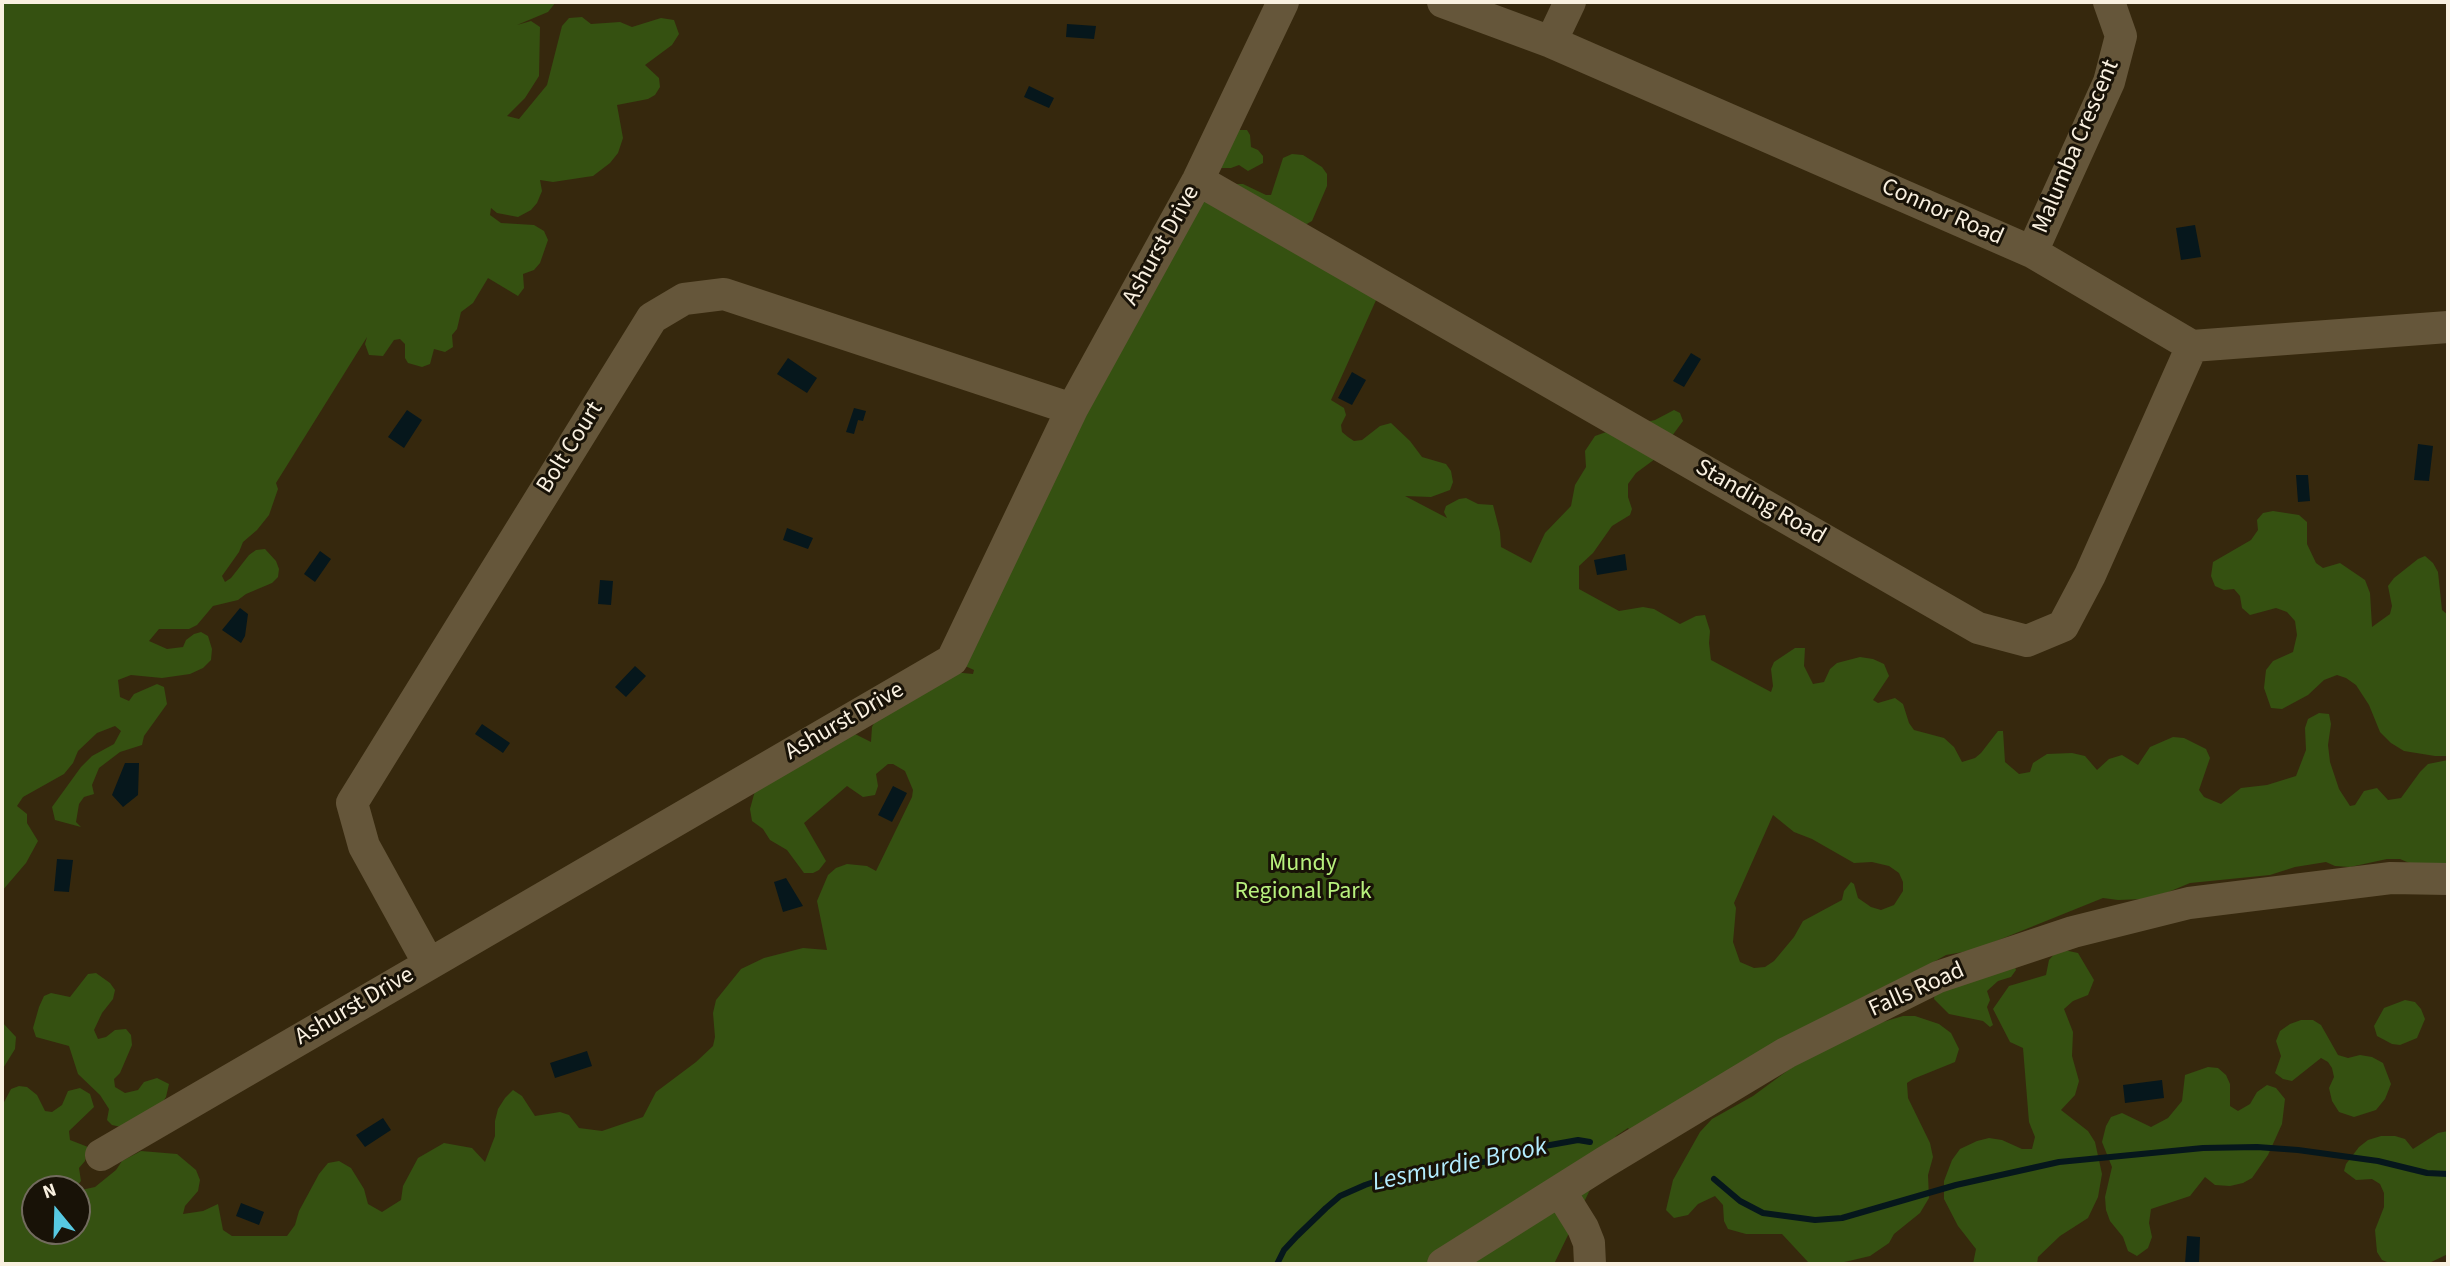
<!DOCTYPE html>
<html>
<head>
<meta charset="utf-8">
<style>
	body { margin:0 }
	#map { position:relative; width:2450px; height:1266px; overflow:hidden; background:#36280d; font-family:"Source Sans 3",sans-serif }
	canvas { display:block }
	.frame { position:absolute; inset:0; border:4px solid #f9f0e0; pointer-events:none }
	.north { position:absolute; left:21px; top:1175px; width:70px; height:70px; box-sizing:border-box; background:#181207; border:2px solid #726b5e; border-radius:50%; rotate:341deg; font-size:19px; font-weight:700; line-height:28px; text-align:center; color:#f9f0e0 }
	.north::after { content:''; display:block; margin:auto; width:24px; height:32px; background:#57c9e2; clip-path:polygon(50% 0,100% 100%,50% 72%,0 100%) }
</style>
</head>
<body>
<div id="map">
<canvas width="2450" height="1266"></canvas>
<div class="frame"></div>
<div class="north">N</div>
</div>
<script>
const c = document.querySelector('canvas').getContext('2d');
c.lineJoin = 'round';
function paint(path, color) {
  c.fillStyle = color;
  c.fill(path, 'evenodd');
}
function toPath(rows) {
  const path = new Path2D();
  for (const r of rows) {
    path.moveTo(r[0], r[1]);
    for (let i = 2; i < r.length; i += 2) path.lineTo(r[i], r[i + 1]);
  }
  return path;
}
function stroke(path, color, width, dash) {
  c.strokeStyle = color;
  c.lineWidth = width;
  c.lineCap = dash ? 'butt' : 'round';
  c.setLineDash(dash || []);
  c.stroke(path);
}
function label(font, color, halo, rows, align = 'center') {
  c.font = font + ' "Source Sans 3",sans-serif';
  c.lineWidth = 6;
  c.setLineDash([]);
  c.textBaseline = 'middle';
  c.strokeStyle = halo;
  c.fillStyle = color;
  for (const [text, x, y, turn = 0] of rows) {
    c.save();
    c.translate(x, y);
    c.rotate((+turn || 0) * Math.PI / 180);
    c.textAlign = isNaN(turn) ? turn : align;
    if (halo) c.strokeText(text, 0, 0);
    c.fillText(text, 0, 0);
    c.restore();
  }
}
const green = toPath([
	[2,2,556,2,548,12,517,25,531,21,540,27,539,76,525,98,507,116,519,119,547,85,562,26,569,18,582,17,591,24,620,22,632,27,661,18,674,20,679,34,672,45,645,65,659,78,660,87,655,95,648,99,617,105,623,138,618,153,610,163,593,176,586,177,553,182,540,180,542,191,537,203,531,210,518,217,497,213,491,208,490,215,501,223,534,225,544,231,548,240,540,263,534,270,523,274,524,288,518,296,488,278,473,303,461,312,457,329,452,335,453,347,445,352,434,349,430,364,422,367,408,363,405,358,405,344,400,339,394,340,383,356,369,355,365,344,367,337,276,483,278,489,269,515,257,530,243,542,239,552,222,576,225,582,231,578,249,555,256,550,265,549,276,561,279,569,278,577,272,583,246,594,238,600,213,606,197,625,189,629,159,629,149,641,167,649,183,647,186,640,194,634,201,632,208,636,212,649,211,660,203,668,190,674,162,678,131,675,118,680,120,697,129,701,134,694,157,684,164,687,167,704,144,736,142,745,120,752,99,768,92,785,94,794,84,797,79,804,76,822,81,827,55,820,52,807,81,767,92,756,114,744,121,731,115,726,97,733,78,751,73,763,64,774,23,797,17,806,27,814,27,823,38,841,26,863,2,891],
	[1239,130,1247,130,1250,135,1251,147,1258,150,1263,156,1263,163,1248,171,1239,165,1231,168,1219,168,1230,133],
	[1292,154,1303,155,1322,167,1327,174,1327,186,1312,221,1305,225,1236,184,1243,184,1266,195,1271,195,1283,158],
	[1198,180,1382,287,1331,400,1344,408,1346,415,1341,425,1342,432,1348,437,1354,441,1362,440,1380,426,1391,423,1410,441,1422,457,1446,464,1451,471,1453,482,1450,490,1431,497,1405,496,1447,518,1444,512,1446,506,1459,499,1466,498,1478,504,1493,505,1500,532,1501,547,1531,563,1545,533,1571,506,1575,485,1586,467,1585,451,1595,436,1609,431,1655,420,1674,410,1680,413,1683,421,1655,459,1636,473,1628,484,1628,497,1632,509,1630,515,1612,526,1593,553,1579,566,1579,589,1619,611,1643,607,1654,609,1680,624,1696,616,1705,615,1710,631,1709,643,1711,660,1771,692,1773,686,1771,669,1774,662,1795,648,1805,648,1804,666,1813,684,1824,682,1830,669,1837,663,1860,657,1873,659,1884,664,1889,676,1873,700,1878,703,1895,698,1903,704,1909,723,1914,730,1944,738,1954,747,1962,762,1975,758,1981,753,1998,731,2003,731,2005,762,2019,774,2030,772,2033,763,2047,754,2072,753,2085,756,2097,770,2109,759,2122,755,2138,765,2150,747,2173,737,2184,738,2206,749,2210,758,2199,790,2204,797,2221,804,2241,788,2267,785,2296,776,2306,750,2305,728,2308,719,2319,713,2329,714,2331,724,2328,745,2330,762,2339,789,2350,806,2355,805,2364,791,2377,788,2388,800,2401,798,2420,772,2428,764,2448,760,2448,864,2421,868,2400,859,2387,859,2350,867,2335,866,2326,862,2295,867,2270,875,2190,883,2166,893,2143,899,2118,900,2103,898,1974,950,1946,955,1631,1132,1628,1128,1616,1136,1554,1264,2,1264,2,1106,11,1089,19,1086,27,1087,37,1095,45,1111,52,1112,62,1105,68,1091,80,1088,90,1094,94,1107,69,1131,70,1140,88,1147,85,1161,79,1168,81,1181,76,1187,81,1190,95,1187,116,1170,122,1161,141,1151,177,1154,196,1170,200,1180,198,1191,185,1206,183,1214,203,1211,218,1204,223,1230,232,1236,287,1236,295,1225,299,1211,319,1174,328,1163,339,1161,351,1168,364,1189,368,1204,382,1212,401,1200,403,1186,418,1158,444,1143,472,1148,485,1162,495,1136,495,1121,498,1109,505,1098,513,1090,522,1096,535,1116,560,1112,569,1115,579,1128,602,1131,643,1117,656,1092,696,1062,713,1046,715,1037,713,1013,716,1000,741,969,764,958,803,948,827,950,817,901,828,875,836,868,847,864,867,866,876,871,912,797,913,790,905,771,893,764,888,764,876,774,878,786,875,795,863,797,847,786,804,823,826,861,819,870,813,873,804,873,787,850,770,840,763,829,752,821,750,809,756,787,847,730,871,742,872,727,877,717,953,672,973,674,974,670,952,660],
	[1773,815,1794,832,1812,839,1854,863,1872,862,1889,866,1899,873,1903,882,1903,891,1894,905,1881,910,1871,907,1858,898,1854,884,1851,882,1844,891,1842,900,1803,921,1794,937,1774,961,1765,967,1754,968,1740,962,1733,942,1736,908,1734,903],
	[35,1189,77,1189,77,1231,35,1231],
	[2273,511,2299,515,2307,522,2307,544,2316,563,2323,568,2340,563,2365,580,2370,593,2372,627,2390,614,2392,606,2388,586,2394,578,2418,559,2425,556,2433,563,2438,572,2442,610,2448,615,2448,756,2435,756,2404,751,2391,743,2380,732,2369,705,2356,685,2346,678,2337,675,2324,680,2308,695,2282,709,2271,708,2264,688,2266,670,2273,661,2293,652,2297,635,2295,621,2287,612,2276,608,2250,615,2242,608,2240,596,2234,589,2224,590,2215,586,2211,576,2213,562,2251,540,2258,530,2257,520,2263,513],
	[2064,950,2078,953,2094,980,2088,995,2073,1001,2064,1009,2073,1032,2072,1056,2079,1081,2075,1095,2061,1110,2088,1131,2095,1142,2102,1174,2098,1197,2088,1218,2060,1236,2038,1257,2037,1264,1973,1264,1976,1249,1958,1226,1944,1199,1944,1181,1952,1160,1960,1149,1977,1141,1989,1138,2002,1140,2022,1149,2032,1149,2035,1137,2029,1122,2023,1048,2010,1042,1993,1009,2009,986,2046,975,2049,960,2056,952],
	[2014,963,2016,970,2011,977,1998,981,1987,991,1990,1000,1987,1007,1993,1025,1990,1027,1983,1021,1949,1014,1934,999,1935,992],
	[96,973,110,983,115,990,113,999,102,1013,94,1030,98,1039,106,1037,115,1030,126,1029,131,1035,132,1045,120,1073,114,1079,115,1087,125,1093,138,1090,144,1082,157,1078,169,1084,166,1097,156,1112,121,1127,112,1125,107,1120,109,1109,100,1095,78,1074,69,1046,36,1037,33,1028,39,1007,44,996,51,993,70,997,88,974],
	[2405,1000,2415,1002,2421,1009,2425,1019,2417,1038,2400,1045,2392,1044,2377,1036,2374,1026,2384,1008],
	[1903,1016,1915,1016,1939,1024,1951,1033,1959,1049,1955,1062,1913,1079,1907,1083,1908,1098,1930,1143,1933,1157,1928,1175,1929,1198,1920,1213,1894,1234,1889,1243,1870,1256,1849,1261,1834,1264,1808,1262,1782,1234,1746,1234,1728,1229,1724,1221,1723,1205,1715,1196,1698,1204,1688,1215,1674,1218,1666,1210,1673,1180,1700,1132,1712,1119,1753,1096,1791,1068,1866,1027],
	[2301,1020,2313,1020,2321,1025,2338,1055,2348,1058,2360,1055,2372,1057,2383,1063,2391,1084,2385,1099,2376,1110,2354,1117,2339,1112,2332,1101,2329,1088,2334,1077,2332,1068,2328,1062,2321,1058,2292,1081,2283,1079,2275,1073,2281,1056,2276,1041,2280,1031,2290,1024],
	[2,1022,16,1037,15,1049,2,1070,2,1077],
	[2208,1067,2218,1068,2226,1075,2230,1084,2230,1106,2238,1111,2250,1104,2257,1092,2267,1085,2276,1088,2285,1099,2282,1124,2268,1155,2252,1178,2243,1183,2230,1186,2215,1185,2205,1177,2190,1196,2151,1209,2149,1223,2152,1237,2148,1248,2137,1256,2128,1251,2123,1237,2110,1221,2106,1210,2105,1197,2112,1167,2102,1142,2106,1126,2111,1117,2122,1113,2151,1127,2168,1118,2182,1101,2185,1075],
	[2448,1131,2448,1254,2427,1264,2392,1264,2382,1260,2377,1252,2375,1230,2384,1207,2384,1193,2380,1184,2372,1179,2356,1180,2344,1171,2346,1164,2359,1147,2368,1140,2381,1136,2395,1136,2405,1139,2413,1149,2438,1133]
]);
const water = toPath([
	[1067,24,1096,26,1094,39,1066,37],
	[1029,86,1054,98,1049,108,1024,97],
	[2195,225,2201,257,2181,260,2176,228],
	[1691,353,1701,359,1684,387,1673,381],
	[788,358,817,378,807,393,777,374],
	[1352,372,1366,380,1352,405,1338,398],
	[854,408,866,411,863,421,858,420,854,434,846,432],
	[407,410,422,420,404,448,388,437],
	[2418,444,2433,446,2429,481,2414,480],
	[2296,475,2308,475,2310,501,2298,502],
	[787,528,813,538,808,549,783,540],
	[320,551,331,559,315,582,304,574],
	[1625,554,1627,570,1597,575,1594,560],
	[600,580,613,581,611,605,598,604],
	[240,608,248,614,245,636,241,643,222,630],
	[635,666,646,676,626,697,615,687],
	[482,724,510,743,503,753,475,734],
	[125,763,139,763,138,795,123,807,112,795],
	[893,786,907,793,892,822,878,815],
	[57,859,73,860,69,892,54,891],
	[786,878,803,906,783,912,774,882],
	[587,1051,592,1066,555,1078,550,1063],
	[2162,1080,2164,1098,2125,1103,2123,1085],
	[383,1118,391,1130,365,1147,356,1135],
	[241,1203,264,1212,259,1225,236,1216],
	[2187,1236,2200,1237,2199,1264,2185,1264]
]);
const stream = toPath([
	[1714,1179,1740,1201,1763,1213,1815,1220,1842,1218,1956,1185,2059,1162,2203,1148,2257,1147,2298,1150,2378,1161,2427,1173,2448,1174],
	[1277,1264,1284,1250,1297,1236,1326,1208,1340,1196,1365,1185,1397,1174,1497,1160,1539,1147,1578,1140,1590,1142]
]);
const minor = toPath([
	[1443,2,1551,42,2032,252,2192,346,2448,327],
	[1551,42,1570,2],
	[1198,180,1978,628,2027,641,2063,626,2090,575,2192,346],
	[2032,252,2109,82,2121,36,2109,2],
	[429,964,364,846,352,803,652,318,684,299,724,294,1072,409],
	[101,1155,952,660,1072,409,1198,180,1283,2],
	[1560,1191,1583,1228,1589,1243,1590,1264],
	[1443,1264,1605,1162,1786,1053,1938,977,2073,932,2189,903,2391,878,2448,879]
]);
const streetNames = [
	["Malumba Crescent",2077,147,-67],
	["Connor Road",1942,213,24],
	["Ashurst Drive",1162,246,-61],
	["Bolt Court",571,448,-58],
	["Standing Road",1760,503,30],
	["Ashurst Drive",845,722,-30],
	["Falls Road",1917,991,-24],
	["Ashurst Drive",355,1007,-30]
];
const parkNames = [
	["Mundy",1303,865],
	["Regional Park",1303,893]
];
const waterNames = [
	["Lesmurdie Brook",1460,1166,-12]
];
paint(green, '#355111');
paint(water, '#06171c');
stroke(stream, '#06171c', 6);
stroke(minor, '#65563a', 32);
label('24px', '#f9f0e0', '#181207', streetNames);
label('24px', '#b8f17d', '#181207', parkNames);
label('italic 26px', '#b3ecfe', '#181207', waterNames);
</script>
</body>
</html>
